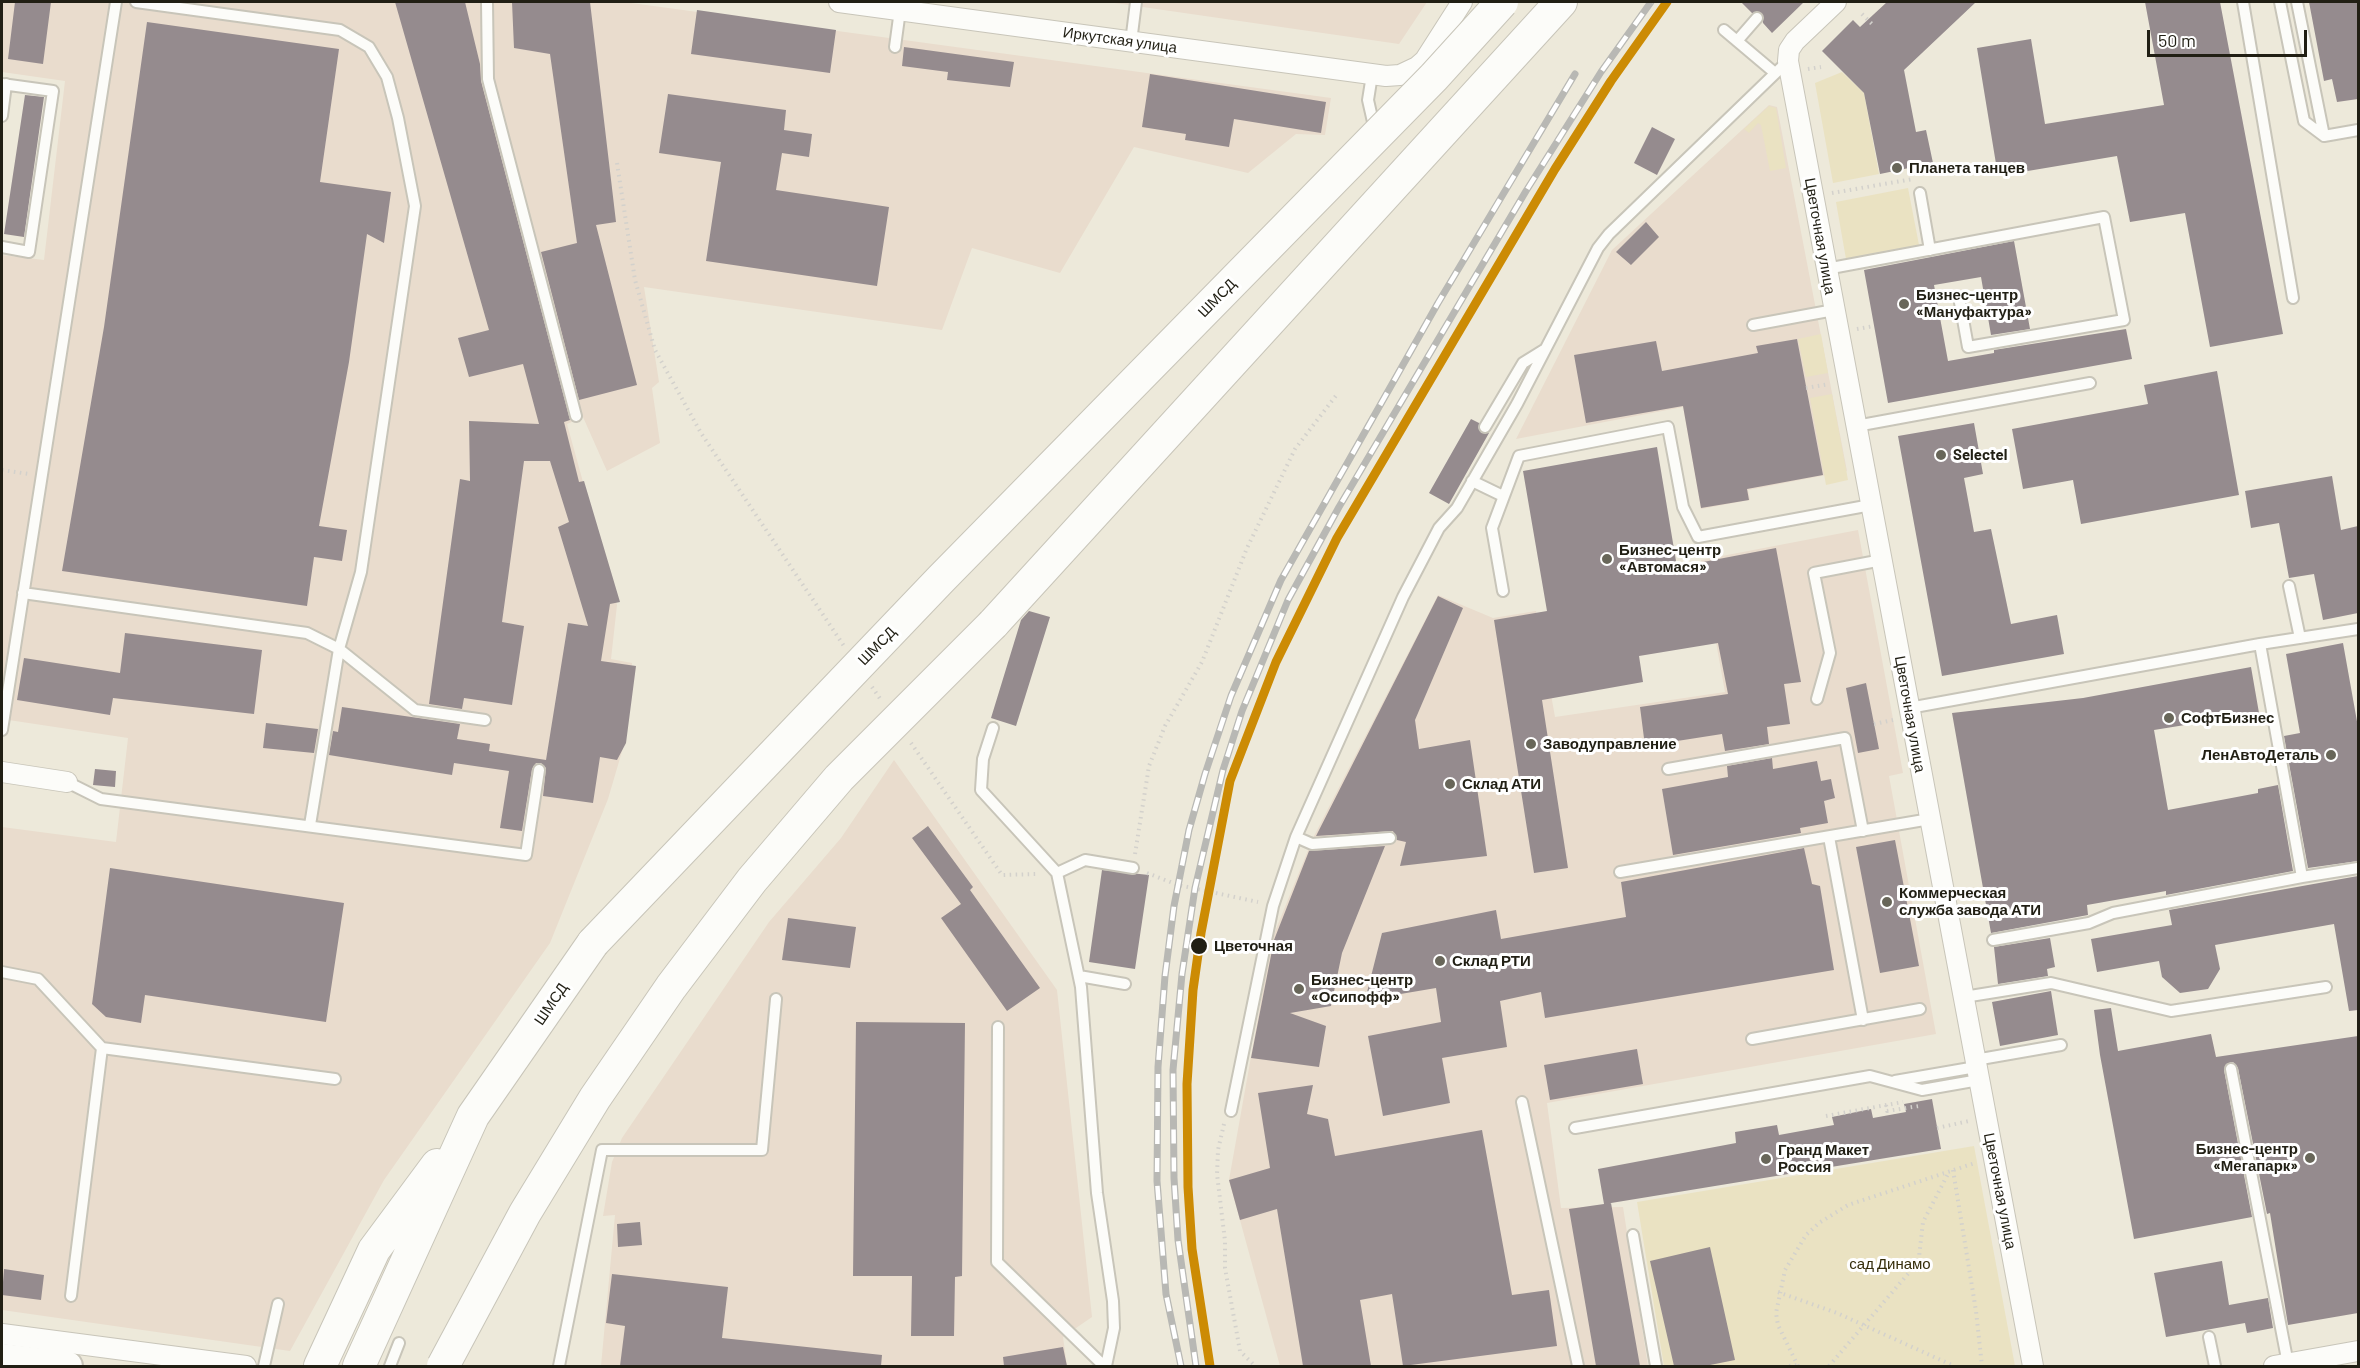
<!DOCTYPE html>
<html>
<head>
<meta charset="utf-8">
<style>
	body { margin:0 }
	#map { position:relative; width:2360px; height:1368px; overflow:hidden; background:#ede9da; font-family:Barlow,sans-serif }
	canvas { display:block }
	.frame { position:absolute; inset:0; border:3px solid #211f14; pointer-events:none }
	.scale { position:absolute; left:2147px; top:30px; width:160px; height:27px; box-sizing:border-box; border:3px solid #211f14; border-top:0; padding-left:8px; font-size:18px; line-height:21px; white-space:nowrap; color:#211f14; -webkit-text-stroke:4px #fff; paint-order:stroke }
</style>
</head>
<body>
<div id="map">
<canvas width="2360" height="1368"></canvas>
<div class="frame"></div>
<div class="scale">50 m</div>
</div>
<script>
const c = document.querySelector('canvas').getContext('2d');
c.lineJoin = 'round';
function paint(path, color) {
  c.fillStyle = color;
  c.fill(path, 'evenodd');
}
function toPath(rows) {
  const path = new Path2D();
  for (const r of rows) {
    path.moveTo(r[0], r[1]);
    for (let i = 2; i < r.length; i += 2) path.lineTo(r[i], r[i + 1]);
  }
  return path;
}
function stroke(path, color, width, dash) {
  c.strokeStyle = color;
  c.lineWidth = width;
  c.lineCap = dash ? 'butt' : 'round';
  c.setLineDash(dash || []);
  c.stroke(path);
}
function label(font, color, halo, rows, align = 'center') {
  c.font = font + ' Barlow,sans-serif';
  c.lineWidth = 6;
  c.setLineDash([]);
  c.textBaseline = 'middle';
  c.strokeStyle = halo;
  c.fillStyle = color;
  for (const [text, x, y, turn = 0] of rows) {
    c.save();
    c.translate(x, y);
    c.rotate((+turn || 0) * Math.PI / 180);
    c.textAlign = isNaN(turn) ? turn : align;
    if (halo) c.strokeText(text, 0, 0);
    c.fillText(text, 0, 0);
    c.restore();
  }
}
const industrial = toPath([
	[2,2,624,2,1331,98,1325,135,1296,134,1248,173,1134,147,1060,273,972,248,942,330,644,287,659,382,652,388,660,443,607,471,583,417,567,424,617,605,611,659,632,663,623,748,608,799,550,943,384,1180,290,1351,2,1310,2,827,116,842,128,738,2,719,2,255,44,260,65,81,2,72],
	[1108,2,1427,2,1399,44],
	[1769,105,1777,107,1847,471,1748,490,1750,500,1701,509,1683,407,1516,439,1612,250],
	[1858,530,1903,773,1889,776,1936,1034,1547,1103,1561,1208,1623,1207,1648,1366,1280,1366,1229,1180,1272,939,1313,838,1438,595,1493,618,1536,611,1555,717,1725,692,1701,560],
	[894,760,1057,990,1092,1317,1063,1337,1067,1366,601,1366,615,1215,603,1216,612,1162,622,1138,769,922,841,838]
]);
const green = toPath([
	[1842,72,1864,93,1879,174,1833,183,1815,83],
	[1769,106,1776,108,1786,168,1770,171,1761,125,1758,123,1749,133,1744,129],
	[1908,188,1919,245,1846,259,1836,202],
	[1821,334,1828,373,1806,377,1798,339],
	[1832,394,1848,480,1826,485,1810,398],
	[1974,1146,2015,1366,1664,1366,1637,1202]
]);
const building = toPath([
	[15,2,51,2,43,64,8,59],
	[395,2,465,2,480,64,481,81,570,420,564,422,579,482,584,481,620,602,610,604,601,661,636,666,626,743,617,760,600,757,593,803,543,796,546,768,541,763,536,763,532,769,522,831,500,828,509,771,454,763,452,775,329,755,333,731,338,732,342,707,460,724,457,739,490,744,489,751,546,760,568,623,588,626,558,527,569,522,550,461,524,461,502,622,524,626,512,705,464,698,462,709,429,704,460,479,470,481,469,421,539,424,523,364,469,377,458,338,489,330],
	[512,2,590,2,616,222,596,225,637,385,579,400,541,252,577,243,550,54,514,48],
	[1741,2,1804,2,1772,33,1763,23,1762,13,1752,13],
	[1887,2,1976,2,1904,70,1916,132,1926,130,1933,163,1880,174,1864,93,1822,51,1853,20,1860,27],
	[2145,2,2220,2,2283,334,2210,347,2185,213,2130,222,2117,156,1998,176,1977,48,2031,39,2045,124,2164,105],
	[2309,2,2358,2,2358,99,2337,102,2332,79,2324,81],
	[697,10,836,30,830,73,691,54],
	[147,22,339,49,320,182,391,192,384,243,367,234,349,362,319,526,347,530,342,561,314,557,307,606,62,571,104,327],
	[904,47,1014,62,1010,87,947,80,948,72,902,66],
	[1150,74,1326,102,1321,133,1234,119,1229,147,1185,140,1186,134,1142,127],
	[668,94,786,110,784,130,812,134,809,157,782,153,776,190,889,207,877,286,706,261,721,162,659,153],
	[25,95,44,97,24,237,4,234],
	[1652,127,1675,139,1657,175,1634,163],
	[1646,222,1659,237,1631,265,1616,252],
	[2014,241,2030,329,1991,335,1981,277,1934,285,1948,361,1994,353,1994,350,2126,329,2132,359,1888,403,1864,270],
	[1797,339,1823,475,1747,489,1749,500,1701,508,1683,406,1586,423,1574,355,1656,341,1662,371,1758,353,1756,346],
	[2217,371,2239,495,2081,524,2073,480,2023,489,2012,429,2148,404,2144,385],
	[1471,419,1479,423,1481,433,1489,433,1449,504,1429,493],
	[1974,423,1983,474,1964,478,1974,532,1991,529,2011,624,2057,615,2064,654,1942,676,1898,436],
	[1657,447,1677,567,1776,548,1801,682,1784,684,1790,724,1767,727,1769,744,1725,751,1722,734,1645,746,1640,707,1728,694,1718,643,1639,656,1643,682,1542,700,1568,868,1534,873,1494,620,1547,611,1523,471],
	[2332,476,2341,530,2358,526,2358,613,2323,620,2314,574,2289,578,2279,523,2251,528,2245,491],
	[1438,596,1463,608,1415,720,1419,749,1470,740,1487,856,1400,866,1406,842,1397,840,1393,831,1316,836],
	[1029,611,1050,617,1016,726,991,718,1021,620],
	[125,633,262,650,254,714,113,698,110,715,17,700,24,658,120,673],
	[2343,643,2358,727,2358,861,2308,868,2284,736,2300,733,2286,654],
	[2251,667,2259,713,2154,730,2168,810,2258,793,2258,789,2278,785,2293,871,2166,895,2166,891,2087,905,2088,915,1991,933,1952,713,2083,698],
	[1866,683,1879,749,1858,753,1846,688],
	[266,723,318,729,314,753,263,748],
	[1772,758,1773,769,1817,761,1821,781,1831,779,1833,789,1835,798,1824,801,1828,823,1800,828,1801,833,1673,855,1662,789,1728,777,1727,766],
	[95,769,116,771,115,787,93,785],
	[928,826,973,887,970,890,1040,988,1007,1011,941,918,961,904,912,838],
	[1895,840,1919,966,1880,973,1856,847],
	[1385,846,1342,953,1331,1006,1290,1013,1326,1026,1319,1067,1251,1058,1274,940,1309,851],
	[1804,848,1812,884,1820,886,1834,970,1545,1018,1541,992,1500,1001,1507,1047,1442,1058,1450,1103,1383,1116,1368,1036,1441,1022,1436,988,1365,1000,1382,933,1496,910,1501,939,1626,917,1621,882],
	[110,868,344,903,326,1022,145,995,141,1023,106,1017,92,1004],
	[1102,870,1149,875,1135,969,1089,962],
	[2358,876,2358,1010,2349,1011,2334,924,2215,945,2220,969,2208,989,2180,993,2162,977,2159,961,2097,972,2091,939,2172,925,2169,910],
	[788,918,856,927,850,968,782,960],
	[2050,938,2055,967,2047,969,2048,976,1998,984,1994,947],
	[2051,991,2058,1035,2000,1046,1992,1002],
	[2111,1008,2118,1051,2211,1034,2216,1057,2358,1036,2358,1313,2288,1325,2270,1213,2267,1214,2238,1068,2233,1062,2226,1064,2224,1070,2252,1217,2134,1239,2100,1055,2094,1010],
	[856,1022,965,1023,962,1276,955,1277,954,1336,911,1336,912,1276,853,1276],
	[1637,1049,1643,1084,1550,1100,1544,1065],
	[1313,1085,1307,1114,1328,1119,1335,1156,1482,1130,1512,1295,1549,1290,1557,1346,1403,1366,1392,1294,1360,1300,1371,1366,1303,1366,1277,1209,1240,1220,1229,1180,1270,1168,1258,1093],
	[1932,1099,1941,1149,1605,1204,1611,1203,1640,1366,1596,1366,1569,1209,1604,1204,1598,1169,1736,1143,1735,1132,1777,1125,1779,1135,1834,1125,1832,1117,1871,1109,1873,1118,1906,1112,1904,1104],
	[640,1222,642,1245,618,1247,617,1224],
	[1710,1247,1735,1360,1705,1366,1674,1366,1650,1261],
	[2222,1261,2229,1305,2268,1298,2273,1328,2247,1333,2245,1323,2166,1337,2154,1273],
	[4,1269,44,1275,41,1300,2,1295],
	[612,1274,728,1287,722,1338,882,1355,881,1366,620,1366,625,1326,606,1323],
	[1063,1347,1067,1366,1004,1366,1003,1357]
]);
const path = toPath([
	[1862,14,1874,26],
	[1808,69,1821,67],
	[617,163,635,280,655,350,701,433,844,646],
	[1832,193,1913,179],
	[1857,329,1874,326],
	[1806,388,1829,384],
	[2,470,29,474],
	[872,687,881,700],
	[1874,724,1893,720],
	[911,743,1002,875,1038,874],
	[1135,854,1149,766,1165,726,1202,662,1247,548,1295,449,1338,393],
	[1147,873,1178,885,1258,902],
	[1886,1105,1887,1111,1919,1106],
	[1826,1116,1903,1102],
	[1224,1124,1218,1150,1217,1174,1225,1241,1225,1268,1240,1351,1255,1366],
	[1937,1128,1969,1121],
	[1953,1170,1976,1311,1982,1366],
	[1778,1292,1837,1313,1954,1366],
	[1789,1366,1798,1365],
	[1798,1366,1778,1325,1776,1313,1785,1270,1806,1235,1819,1223,1848,1205,1975,1163],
	[1829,1366,1913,1268,1919,1257,1923,1222,1949,1172]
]);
const lane = toPath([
	[136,2,340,30,369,47,387,77,398,118,415,206,361,572,339,649,310,825],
	[487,2,488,79,576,416],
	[2243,2,2293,298],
	[2280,2,2304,121,2324,136,2358,130],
	[2297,2,2324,136],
	[1724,30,1775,73],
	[1737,41,1757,18],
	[1131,42,1136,2],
	[895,47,900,10],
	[1372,75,1368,100,1373,122],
	[2,84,53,91,29,252,2,247],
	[2,116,6,84],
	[1920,193,1930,250],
	[1826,269,2104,217,2124,320,1968,347,1959,297],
	[1753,325,1834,310],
	[1856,426,2090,383],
	[1485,427,1523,363,1544,350],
	[1472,481,1503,496],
	[2289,586,2300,638],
	[1503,591,1492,528,1519,456,1668,427,1683,507,1698,537,1871,505],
	[23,593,307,633,339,649,415,710,485,720],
	[2358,629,2260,644,2302,877,2358,868],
	[1817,699,1830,653,1814,573,1882,560],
	[1909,708,2260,644],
	[993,728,983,759,981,790,1057,873,1081,987,1097,1193,1113,1301,1114,1328,1106,1366],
	[2,730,116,2],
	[1668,769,1845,738,1863,831],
	[67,782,101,799,526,855,539,770],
	[1296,837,1312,844,1390,838],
	[1829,837,1863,1020],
	[1620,872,1930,819],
	[1057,873,1085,860,1133,868],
	[1993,940,2089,923,2113,913,2302,877],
	[2,972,38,979,102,1048],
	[1079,976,1125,984],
	[1964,997,2051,983,2171,1011,2326,987],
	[998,1027,997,1262,1104,1366],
	[1752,1039,1920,1009],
	[1975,1060,2061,1045],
	[2231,1069,2288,1364],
	[1895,1081,1976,1067],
	[1522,1102,1578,1366],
	[1231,1111,1273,906,1296,837,1403,597,1439,528,1457,508,1517,404,1598,248,1609,234,1788,61],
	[1575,1128,1870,1076,1922,1090,1979,1080],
	[1633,1235,1656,1366],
	[71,1296,102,1048,335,1079],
	[2209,1337,2215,1366],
	[264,1366,278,1304],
	[390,1366,399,1343],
	[559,1366,602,1150,762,1150,776,999]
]);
const street = toPath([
	[839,2,1386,76,1400,75,1417,67,1425,60,1462,2],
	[1836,2,1795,41,1789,50,1788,61,2033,1366],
	[2,772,67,782],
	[2,1334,246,1366],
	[2274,1366,2358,1351]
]);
const secondary = toPath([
	[2,1358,68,1366]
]);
const primary = toPath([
	[993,624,1561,2],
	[320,1366,374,1250,437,1165],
	[359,1366,473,1116,593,943]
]);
const rail = toPath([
	[1181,1366,1166,1294,1157,1181,1158,1067,1165,976,1174,906,1189,830,1205,774,1231,696,1281,580,1438,303,1575,74],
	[1196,1366,1178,1240,1174,1178,1173,1070,1182,974,1195,888,1223,770,1242,711,1288,600,1339,507,1526,191,1601,72,1651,2]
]);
const primaryBridge = toPath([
	[593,943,941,579,1434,77,1502,2],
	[443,1366,525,1213,595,1098,671,987,752,880,839,778,993,624]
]);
const rail1 = toPath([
	[1210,1366,1192,1249,1188,1187,1187,1084,1193,990,1201,933,1230,781,1276,662,1337,538,1555,169,1611,81,1667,2]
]);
const markers = [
	[1897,168,6,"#686659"],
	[1904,304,6,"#686659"],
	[1941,455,6,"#686659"],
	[1607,559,6,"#686659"],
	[2169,718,6,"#686659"],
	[1531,744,6,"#686659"],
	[2331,755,6,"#686659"],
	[1450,784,6,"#686659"],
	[1887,902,6,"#686659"],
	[1199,946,9,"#211f14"],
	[1440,961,6,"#686659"],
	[1299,989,6,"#686659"],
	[2310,1158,6,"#686659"],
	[1766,1159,6,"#686659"]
];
const streetNames = [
	["Иркутская улица",1120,40,8],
	["Цветочная улица",1820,236,80],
	["ШМСД",1217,298,-46],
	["ШМСД",877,646,-46],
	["Цветочная улица",1910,714,80],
	["ШМСД",551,1004,-56],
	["Цветочная улица",2000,1191,79]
];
const poiNames = [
	["Планета танцев",1909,168],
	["Бизнес-центр",1916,295],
	["«Мануфактура»",1916,312],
	["Selectel",1953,455],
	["Бизнес-центр",1619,550],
	["«Автомася»",1619,567],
	["СофтБизнес",2181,718],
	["Заводуправление",1543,744],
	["ЛенАвтоДеталь",2319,755,"right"],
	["Склад АТИ",1462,784],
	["Коммерческая",1899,893],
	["служба завода АТИ",1899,910],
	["Склад РТИ",1452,961],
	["Бизнес-центр",1311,980],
	["«Осипофф»",1311,997],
	["Бизнес-центр",2298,1149,"right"],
	["«Мегапарк»",2298,1166,"right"],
	["Гранд Макет",1778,1150],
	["Россия",1778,1167]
];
const stopNames = [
	["Цветочная",1214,946]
];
const parkNames = [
	["сад Динамо",1890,1264]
];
paint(industrial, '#e9dccd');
paint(green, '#eae2c2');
paint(building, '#958b8e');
stroke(lane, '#c8c5b9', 14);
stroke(street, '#c8c5b9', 22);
stroke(secondary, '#c8c5b9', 32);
stroke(primary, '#c8c5b9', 34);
stroke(path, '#d3d1cc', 4, [1.5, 4.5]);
stroke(lane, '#fcfcf9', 10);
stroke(street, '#fcfcf9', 20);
stroke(secondary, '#fcfcf9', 28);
stroke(primary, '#fcfcf9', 32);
stroke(rail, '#b8b8b4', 7);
stroke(rail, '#fff', 4.5, [14]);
stroke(primaryBridge, '#c8c5b9', 34, []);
stroke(primaryBridge, '#fcfcf9', 32);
stroke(rail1, '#cc8b04', 9);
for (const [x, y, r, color] of markers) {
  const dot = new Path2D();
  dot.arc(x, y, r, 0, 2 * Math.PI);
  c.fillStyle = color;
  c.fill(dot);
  stroke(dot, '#fff', 2);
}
label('15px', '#211f14', '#fff', streetNames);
label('bold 15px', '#211f14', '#fff', poiNames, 'left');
label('bold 15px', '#211f14', '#fff', stopNames, 'left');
label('15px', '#352d0a', '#fff', parkNames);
</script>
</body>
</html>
